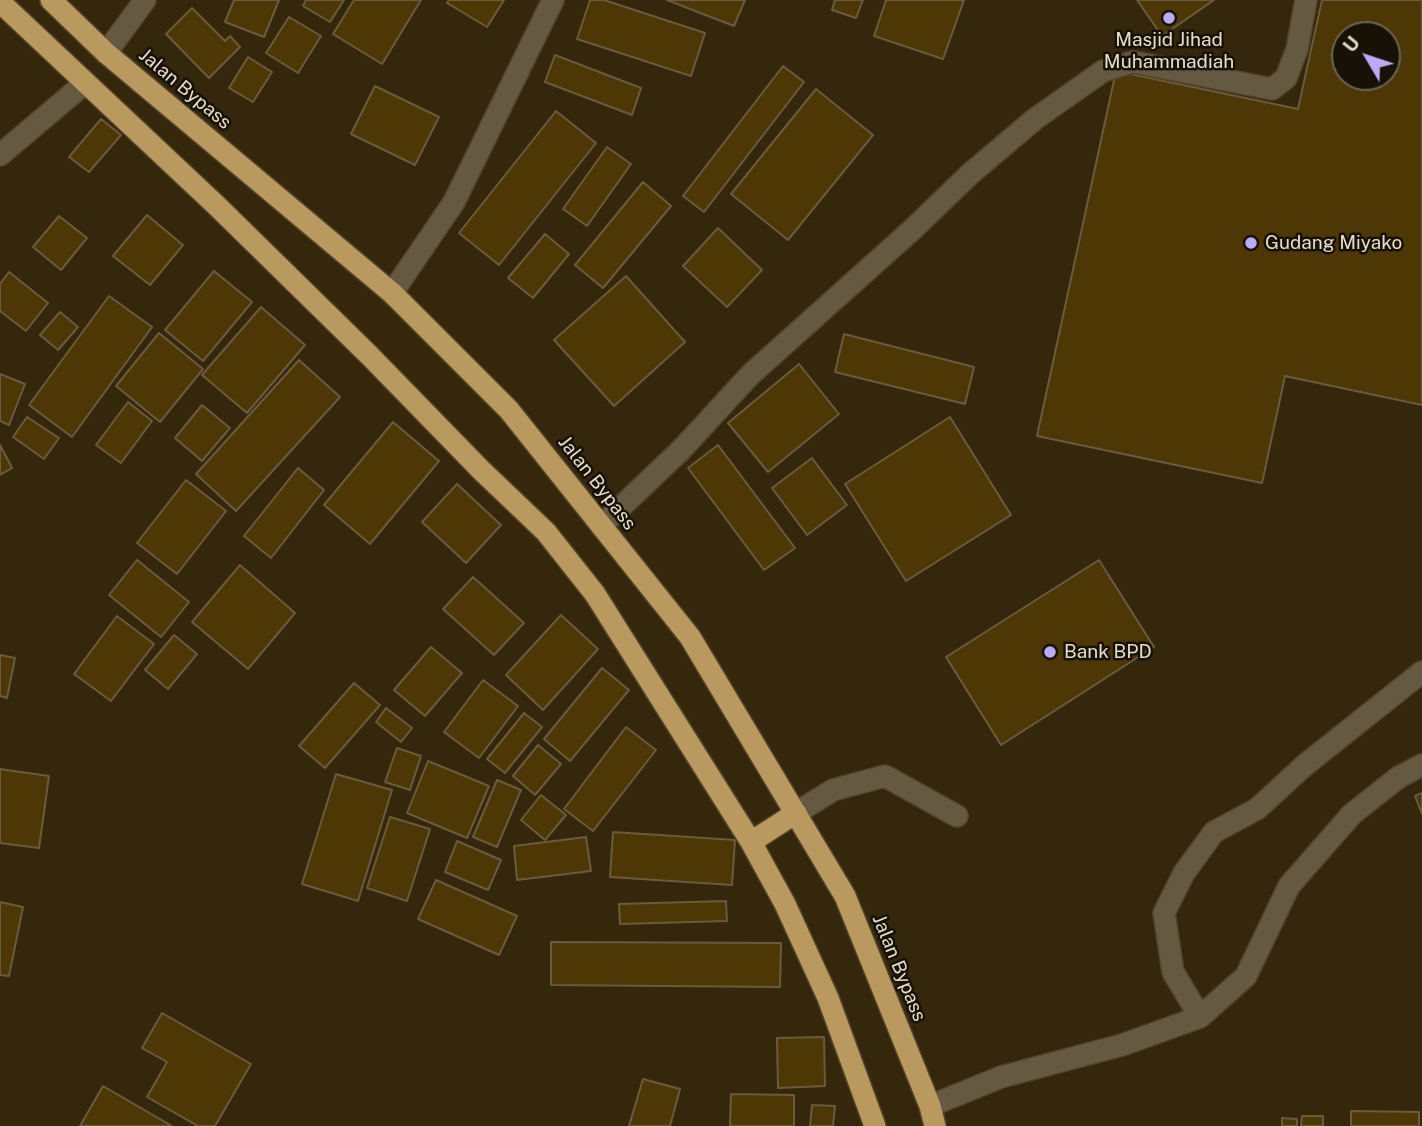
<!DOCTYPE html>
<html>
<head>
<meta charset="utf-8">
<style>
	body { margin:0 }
	#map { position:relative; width:1422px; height:1126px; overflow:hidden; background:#35270c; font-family:"Public Sans",sans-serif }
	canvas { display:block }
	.north { position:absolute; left:1331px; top:21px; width:70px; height:70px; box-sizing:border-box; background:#181206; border:2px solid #6a6356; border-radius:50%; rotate:309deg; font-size:19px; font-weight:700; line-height:28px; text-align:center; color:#e6ddcd }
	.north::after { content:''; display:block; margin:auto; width:24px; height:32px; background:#b9abf7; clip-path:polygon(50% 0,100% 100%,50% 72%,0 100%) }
</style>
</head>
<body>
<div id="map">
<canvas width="1422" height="1126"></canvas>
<div class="north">U</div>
</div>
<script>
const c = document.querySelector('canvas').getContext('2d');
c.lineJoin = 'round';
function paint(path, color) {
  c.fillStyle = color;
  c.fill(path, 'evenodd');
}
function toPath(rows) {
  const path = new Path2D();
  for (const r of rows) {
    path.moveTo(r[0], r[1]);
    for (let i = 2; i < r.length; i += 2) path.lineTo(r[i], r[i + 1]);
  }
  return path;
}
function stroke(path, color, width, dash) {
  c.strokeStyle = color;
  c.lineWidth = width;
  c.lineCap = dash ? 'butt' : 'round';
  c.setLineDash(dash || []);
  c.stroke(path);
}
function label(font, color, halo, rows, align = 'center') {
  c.font = font + ' "Public Sans",sans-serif';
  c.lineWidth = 5;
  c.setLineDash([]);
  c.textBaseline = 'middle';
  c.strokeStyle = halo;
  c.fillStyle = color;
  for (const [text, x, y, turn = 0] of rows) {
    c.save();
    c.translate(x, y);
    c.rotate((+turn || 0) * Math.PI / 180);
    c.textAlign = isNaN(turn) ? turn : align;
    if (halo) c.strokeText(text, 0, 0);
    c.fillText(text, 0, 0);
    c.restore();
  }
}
const building = toPath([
	[234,0,279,0,264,37,225,22,234,0],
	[306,0,344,0,330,22,303,6,306,0],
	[354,0,421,0,382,64,333,34,354,0],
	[449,0,504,0,487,27,447,3,449,0],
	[590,0,604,0,705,33,691,76,577,39,590,0],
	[667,0,745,0,734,26,667,0],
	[835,0,863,0,856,18,832,10,835,0],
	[886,0,964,0,943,59,874,36,886,0],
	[1137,0,1214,0,1162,36,1137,0],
	[1322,0,1422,0,1422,405,1285,376,1262,483,1037,436,1116,71,1298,109,1322,0],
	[1345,35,1387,35,1387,77,1345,77,1345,35],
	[192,8,225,41,230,36,240,47,209,78,166,34,192,8],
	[289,17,321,36,298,73,266,53,289,17],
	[555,55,641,88,632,115,545,82,555,55],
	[248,57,272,72,253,102,229,88,248,57],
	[783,66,804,82,704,212,683,196,783,66],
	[375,86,439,117,415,165,351,134,375,86],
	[816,89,873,135,788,240,731,194,816,89],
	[556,111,596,143,499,265,459,233,556,111],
	[101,119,121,135,89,172,69,157,101,119],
	[607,147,631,164,587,226,563,209,607,147],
	[643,182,671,206,603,288,575,265,643,182],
	[147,215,183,245,150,285,113,256,147,215],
	[59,216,87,238,61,270,33,247,59,216],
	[718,228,762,270,727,307,683,266,718,228],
	[545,234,569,254,533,298,508,278,545,234],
	[214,271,252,302,203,361,165,330,214,271],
	[9,272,48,303,26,331,0,311,0,284,9,272],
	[626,276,685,342,614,406,554,340,626,276],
	[109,296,152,327,72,437,29,405,109,296],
	[261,307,305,345,247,413,202,375,261,307],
	[60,312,78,327,58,350,40,335,60,312],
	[159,333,203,369,160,422,116,386,159,333],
	[844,334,974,367,965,404,835,372,844,334],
	[299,360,340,397,236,511,196,474,299,360],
	[799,364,839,414,768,472,728,423,799,364],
	[0,374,25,384,9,425,0,421,0,374],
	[128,402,152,421,121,463,96,445,128,402],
	[202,405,230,428,202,461,175,438,202,405],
	[27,417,59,438,44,459,13,437,27,417],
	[950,417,1011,515,906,581,845,484,950,417],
	[393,422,439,461,370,544,324,505,393,422],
	[0,445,12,468,0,475,0,445],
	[718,445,795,548,764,570,688,468,718,445],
	[812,458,847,505,807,535,772,488,812,458],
	[298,468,324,490,271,558,244,536,298,468],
	[186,480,226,511,177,574,137,543,186,480],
	[457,484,501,525,466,563,422,522,457,484],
	[137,560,189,602,161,637,109,595,137,560],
	[1099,560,1154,647,1001,745,946,657,1099,560],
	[240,565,295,613,248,669,192,622,240,565],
	[473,577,524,623,494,655,443,609,473,577],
	[561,615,598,649,543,710,506,675,561,615],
	[117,616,154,644,111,701,74,674,117,616],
	[174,635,197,654,168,689,145,670,174,635],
	[431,647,462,673,425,716,394,690,431,647],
	[0,655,15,658,7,698,0,696,0,655],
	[602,668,629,690,570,761,544,739,602,668],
	[483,680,518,706,479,758,444,732,483,680],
	[354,683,380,705,325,768,299,746,354,683],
	[386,708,412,728,401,742,376,722,386,708],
	[524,713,542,727,505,773,487,759,524,713],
	[626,727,656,750,593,831,564,809,626,727],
	[538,745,561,764,535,795,513,776,538,745],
	[397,748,421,756,410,790,385,782,397,748],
	[428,761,489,786,467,838,407,813,428,761],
	[0,769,49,776,39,848,0,843,0,769],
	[336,774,392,790,358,901,302,884,336,774],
	[497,780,521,790,497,847,473,837,497,780],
	[1422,793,1422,814,1415,796,1422,793],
	[541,795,566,815,545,840,521,820,541,795],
	[390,817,430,829,407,901,367,888,390,817],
	[613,832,735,840,732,885,610,877,613,832],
	[586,837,591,871,517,880,514,846,586,837],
	[457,841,501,860,488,890,445,872,457,841],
	[436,880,517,916,499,955,418,919,436,880],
	[726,901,727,921,620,924,619,904,726,901],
	[0,902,23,907,9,976,0,975,0,902],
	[551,942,781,943,780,987,551,985,551,942],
	[162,1013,251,1064,215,1126,198,1126,147,1097,167,1062,142,1048,162,1013],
	[824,1037,825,1086,778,1088,777,1038,824,1037],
	[643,1079,680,1089,670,1126,629,1126,643,1079],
	[103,1086,172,1126,80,1126,103,1086],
	[731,1094,794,1095,794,1126,730,1126,731,1094],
	[812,1105,835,1106,833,1126,810,1126,812,1105],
	[1351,1111,1419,1112,1419,1126,1351,1126,1351,1111],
	[1302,1116,1323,1116,1323,1126,1301,1126,1302,1116],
	[1282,1118,1297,1119,1297,1126,1282,1126,1282,1118]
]);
const minor = toPath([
	[106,53,145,0],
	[0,155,85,83],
	[392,293,454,202,553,0],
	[601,526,682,449,750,375,913,229,970,174,1035,119,1103,71,1133,62,1272,89,1286,78,1297,49,1306,0],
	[796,813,833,790,885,776,957,816],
	[1200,1017,1173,972,1164,913,1184,873,1214,832,1257,809,1305,765,1422,672],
	[930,1106,1001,1077,1122,1045,1200,1017,1246,976,1289,886,1352,814,1399,777,1422,765]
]);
const highway = toPath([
	[51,0,106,53,392,293,509,410,690,637,845,896,930,1106,935,1126],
	[0,2,217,206,370,356,481,470,546,532,595,594,751,842,785,904,828,998,875,1126],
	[751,842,796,813]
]);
const markers = [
	[1169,18,7,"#b9abf7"],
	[1251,243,7,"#b9abf7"],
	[1050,652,7,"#b9abf7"]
];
const poiNames = [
	["Masjid Jihad",1169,40,"center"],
	["Muhammadiah",1169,62,"center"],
	["Gudang Miyako",1265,243],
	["Bank BPD",1064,652]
];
const streetNames = [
	["Jalan Bypass",185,89,40],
	["Jalan Bypass",597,483,52],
	["Jalan Bypass",899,968,68]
];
paint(building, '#4d3704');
stroke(building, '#6a5b3f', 2);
stroke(minor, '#51442b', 24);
stroke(highway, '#51442b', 24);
stroke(minor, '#665942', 21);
stroke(highway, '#ba995e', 21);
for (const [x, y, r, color] of markers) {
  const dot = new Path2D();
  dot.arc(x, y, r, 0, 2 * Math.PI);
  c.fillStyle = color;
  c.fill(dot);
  stroke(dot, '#181206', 2.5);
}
label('19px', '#e6ddcd', '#181206', poiNames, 'left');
label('19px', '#e6ddcd', '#181206', streetNames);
</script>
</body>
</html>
